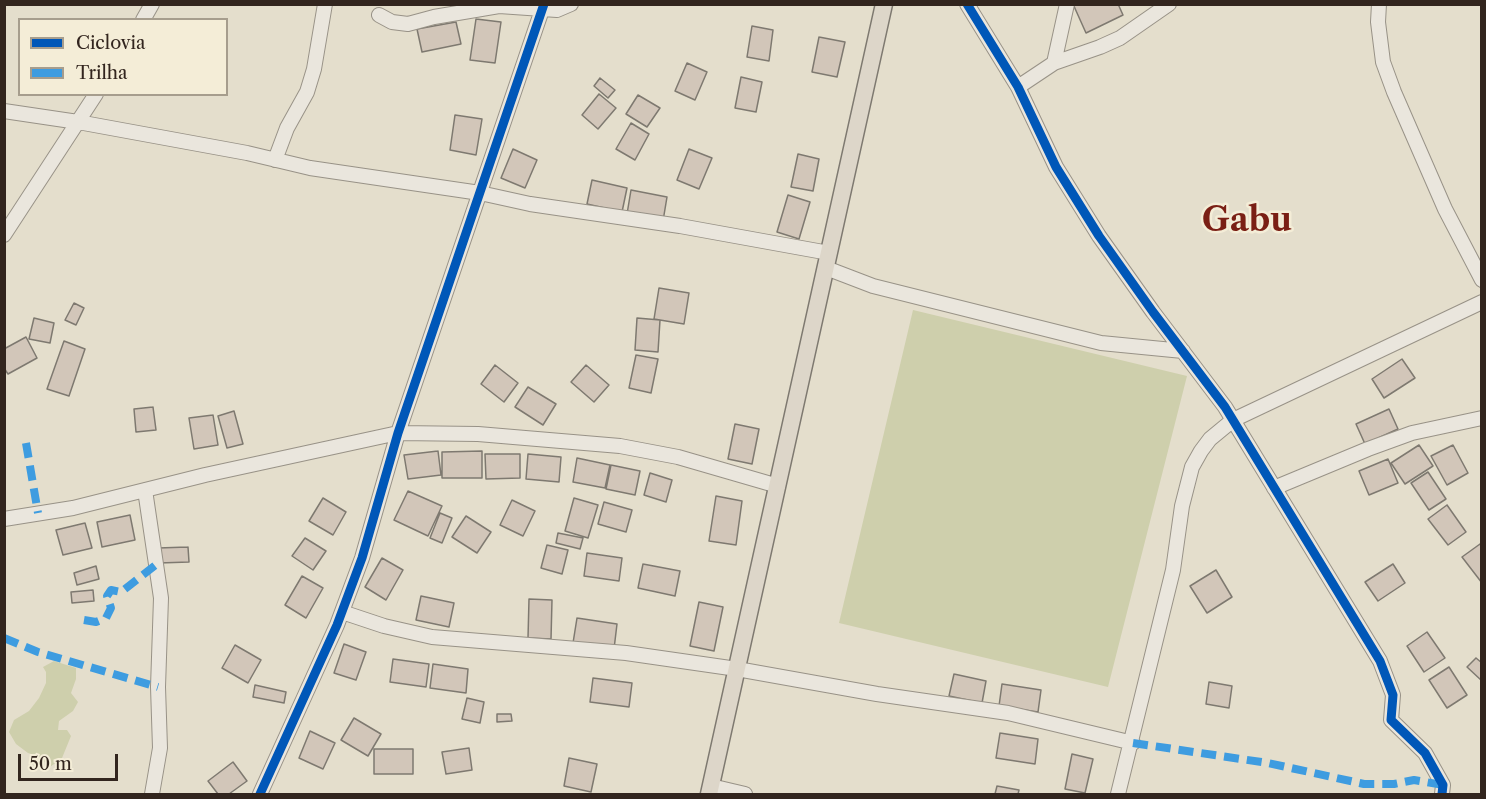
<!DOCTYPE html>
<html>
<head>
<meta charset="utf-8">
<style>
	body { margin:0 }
	#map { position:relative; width:1486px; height:799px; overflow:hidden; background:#e4decc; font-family:"Libre Caslon Text",serif }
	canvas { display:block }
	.frame { position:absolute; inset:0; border:6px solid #32251e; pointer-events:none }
	.legend { position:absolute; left:18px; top:18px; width:210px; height:78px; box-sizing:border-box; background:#f4edd7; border:2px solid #a69d8d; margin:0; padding:8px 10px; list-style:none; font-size:18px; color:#32251e }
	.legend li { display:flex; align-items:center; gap:12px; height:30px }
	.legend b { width:30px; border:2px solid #a69d8d }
	.scale { position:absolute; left:18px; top:754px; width:100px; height:27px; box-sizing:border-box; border:3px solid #32251e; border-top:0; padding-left:8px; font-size:18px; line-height:21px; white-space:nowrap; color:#32251e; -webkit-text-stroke:4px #f4edd7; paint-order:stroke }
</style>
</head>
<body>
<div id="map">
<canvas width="1486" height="799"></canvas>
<div class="frame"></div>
<ul class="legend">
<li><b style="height:8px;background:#0057b8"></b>Ciclovia</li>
<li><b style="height:8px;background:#3e9ce0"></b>Trilha</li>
</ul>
<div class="scale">50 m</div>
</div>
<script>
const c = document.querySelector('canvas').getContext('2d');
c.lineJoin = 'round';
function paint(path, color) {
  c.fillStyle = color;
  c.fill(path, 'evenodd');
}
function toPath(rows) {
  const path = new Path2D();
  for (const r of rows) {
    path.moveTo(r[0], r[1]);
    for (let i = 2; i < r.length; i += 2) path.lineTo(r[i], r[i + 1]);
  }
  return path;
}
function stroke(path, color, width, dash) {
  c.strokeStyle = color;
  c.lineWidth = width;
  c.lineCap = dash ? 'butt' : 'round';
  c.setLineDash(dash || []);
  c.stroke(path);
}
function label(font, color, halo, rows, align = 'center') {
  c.font = font + ' "Libre Caslon Text",serif';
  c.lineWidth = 5;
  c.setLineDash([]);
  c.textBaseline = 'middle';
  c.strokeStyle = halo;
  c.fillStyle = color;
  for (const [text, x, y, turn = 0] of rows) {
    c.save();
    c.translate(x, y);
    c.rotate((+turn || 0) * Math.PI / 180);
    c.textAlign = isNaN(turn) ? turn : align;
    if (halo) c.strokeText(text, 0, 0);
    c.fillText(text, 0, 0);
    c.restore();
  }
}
const green = toPath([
	[913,310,1187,376,1108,687,839,623],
	[54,661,76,668,76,679,71,693,78,702,73,711,59,721,58,730,67,730,71,736,62,758,50,767,38,756,28,753,16,744,9,732,14,720,29,711,39,698,46,683,46,672,43,667]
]);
const building = toPath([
	[1073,4,1118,4,1123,15,1086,33,1073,4],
	[476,19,501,22,495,63,470,60,476,19],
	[456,22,461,44,422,52,417,29,456,22],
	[752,26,773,30,769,61,747,57,752,26],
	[819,37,845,42,837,77,812,72,819,37],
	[687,63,707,72,695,100,675,91,687,63],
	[741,77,762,82,756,112,735,108,741,77],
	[600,78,615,90,608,98,594,86,600,78],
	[599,94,616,108,598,129,582,115,599,94],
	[638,95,660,108,647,127,626,114,638,95],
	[455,115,482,119,476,155,450,150,455,115],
	[631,123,649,134,635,160,616,149,631,123],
	[513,149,537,160,525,188,501,178,513,149],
	[689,149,712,158,699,189,677,180,689,149],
	[798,154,819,159,813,191,791,187,798,154],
	[592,180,627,188,622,212,587,204,592,180],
	[631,190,667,197,663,221,627,214,631,190],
	[788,195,810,202,799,239,777,232,788,195],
	[659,288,689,293,684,324,654,319,659,288],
	[74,303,84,308,76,325,65,320,74,303],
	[34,318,54,323,50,343,29,339,34,318],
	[637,318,660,320,658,352,635,350,637,318],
	[26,337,37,358,8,374,4,368,4,349,26,337],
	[64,341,85,349,69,396,47,389,64,341],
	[636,355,658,359,651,393,629,388,636,355],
	[1402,359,1415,378,1384,398,1372,379,1402,359],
	[495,365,518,383,504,402,481,384,495,365],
	[586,365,609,385,594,402,571,382,586,365],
	[528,387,556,404,543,425,515,407,528,387],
	[153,407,156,430,136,432,134,409,153,407],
	[1389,409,1398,429,1365,444,1356,424,1389,409],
	[234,411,243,444,227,448,218,416,234,411],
	[213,415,218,445,194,449,189,418,213,415],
	[735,424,759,429,752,464,728,459,735,424],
	[1419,445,1433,466,1405,484,1391,463,1419,445],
	[1453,445,1468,473,1447,485,1431,456,1453,445],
	[438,451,441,475,408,479,404,455,438,451],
	[482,451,482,478,442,478,442,452,482,451],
	[485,454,520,454,520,478,486,479,485,454],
	[528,454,561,457,559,482,526,479,528,454],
	[577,458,610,465,605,488,573,482,577,458],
	[1388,459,1398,483,1369,495,1359,471,1388,459],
	[611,465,640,471,635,495,606,489,611,465],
	[1428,472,1446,499,1429,510,1411,483,1428,472],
	[650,473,672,480,666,502,644,495,650,473],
	[408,491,442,506,428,536,394,520,408,491],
	[716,496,742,501,736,545,709,541,716,496],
	[323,498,346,512,333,535,309,521,323,498],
	[574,498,598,505,588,538,565,531,574,498],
	[512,500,535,511,523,536,500,525,512,500],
	[604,502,632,510,626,532,598,524,604,502],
	[1447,505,1466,532,1448,545,1428,519,1447,505],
	[440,513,452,518,442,543,430,538,440,513],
	[130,515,135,540,102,547,97,522,130,515],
	[466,516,491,532,477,553,452,537,466,516],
	[85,523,92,548,63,555,56,530,85,523],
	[558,533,583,538,580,549,556,543,558,533],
	[305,538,326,551,313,570,292,556,305,538],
	[1480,544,1482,547,1482,583,1462,557,1480,544],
	[547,545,568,550,562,574,541,568,547,545],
	[188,547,189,562,159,563,158,548,188,547],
	[587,553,622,558,619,581,584,576,587,553],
	[382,558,403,570,386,600,365,587,382,558],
	[643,564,680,571,675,596,638,588,643,564],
	[1393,564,1405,583,1378,601,1365,582,1393,564],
	[96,566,99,579,77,585,74,573,96,566],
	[1216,570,1232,597,1207,613,1190,586,1216,570],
	[302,576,323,588,306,618,285,605,302,576],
	[93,590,94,601,72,603,71,592,93,590],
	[421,596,454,603,449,627,416,620,421,596],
	[529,599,552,600,551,639,528,638,529,599],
	[699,602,723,607,714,651,690,646,699,602],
	[577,618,617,624,614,649,573,643,577,618],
	[1427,632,1445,658,1424,672,1407,646,1427,632],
	[344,644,366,652,356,680,334,673,344,644],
	[235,645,261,660,248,683,222,668,235,645],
	[1476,658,1482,663,1482,681,1467,667,1476,658],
	[393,659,429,664,426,687,390,682,393,659],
	[433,664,468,669,466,693,430,688,433,664],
	[1449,667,1467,695,1447,708,1429,680,1449,667],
	[954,674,986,681,982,703,949,696,954,674],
	[593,678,632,683,629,707,590,702,593,678],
	[1209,682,1232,686,1229,708,1206,704,1209,682],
	[1002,684,1041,690,1038,712,999,706,1002,684],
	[255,685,286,692,284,703,253,697,255,685],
	[467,698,484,702,480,723,462,719,467,698],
	[497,714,511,714,512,721,497,722,497,714],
	[354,718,381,734,368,756,341,740,354,718],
	[310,731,335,743,323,769,299,758,310,731],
	[1000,733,1038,739,1035,764,996,758,1000,733],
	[469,748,472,770,446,774,442,752,469,748],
	[374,749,413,749,413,774,374,774,374,749],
	[1072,754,1093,759,1085,793,1065,789,1072,754],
	[569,758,597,764,591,792,564,786,569,758],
	[233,762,247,781,229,794,218,794,208,781,233,762],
	[997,786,1019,790,1018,794,995,794,997,786]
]);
const minor = toPath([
	[967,4,1018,87,1056,167,1099,236,1153,312,1225,407,1380,661,1393,695,1391,720,1425,753,1443,785,1442,794],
	[1379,4,1378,22,1383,62,1394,92,1445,209,1482,280],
	[379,15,392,22,408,24,434,17,499,6,557,10,571,4],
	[143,20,152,4],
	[1054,63,1067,4],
	[1018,87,1054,63,1100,47,1120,38,1169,4],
	[4,111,78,122,247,153,310,168,480,193,530,204,680,226,829,253],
	[275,160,287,128,307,92,314,69,325,4],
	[4,235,96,94],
	[826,268,873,286,1101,343,1183,351],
	[1274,488,1368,449,1412,433,1482,418],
	[145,490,161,598,158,687,160,748,152,794],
	[4,519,73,508,205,475,398,433,478,434,620,446,678,457,778,486],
	[342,612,384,626,432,637,626,653,737,669,877,694,1008,713,1133,743],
	[711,786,745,794],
	[260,794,337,625,362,558,398,433,544,4],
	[1118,794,1173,570,1182,506,1192,467,1201,451,1210,439,1233,420,1482,302]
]);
const major = toPath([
	[709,794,884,4]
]);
const quiet = toPath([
	[26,443,38,513],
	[84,620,96,622,106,618,111,608,107,596,111,590,121,592,157,564],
	[4,638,38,652,158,687],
	[1133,743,1268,763,1364,784,1394,784,1414,780,1443,785]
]);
const cycleway = toPath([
	[967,4,1018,87,1056,167,1099,236,1153,312,1225,407,1380,661,1393,695,1391,720,1425,753,1443,785,1442,794],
	[260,794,337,625,362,558,398,433,544,4]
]);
const townNames = [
	["Gabu",1247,221]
];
paint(green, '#cecfac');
paint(building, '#d2c6b9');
stroke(building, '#7e7970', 1.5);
stroke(minor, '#989287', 16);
stroke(major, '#7e7970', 19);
stroke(minor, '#eae6dd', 14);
stroke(major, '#ddd6c9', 16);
stroke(quiet, '#3e9ce0', 8, [15, 8]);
stroke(cycleway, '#0057b8', 9);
label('bold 33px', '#7a1f14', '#f4edd7', townNames);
</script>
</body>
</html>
